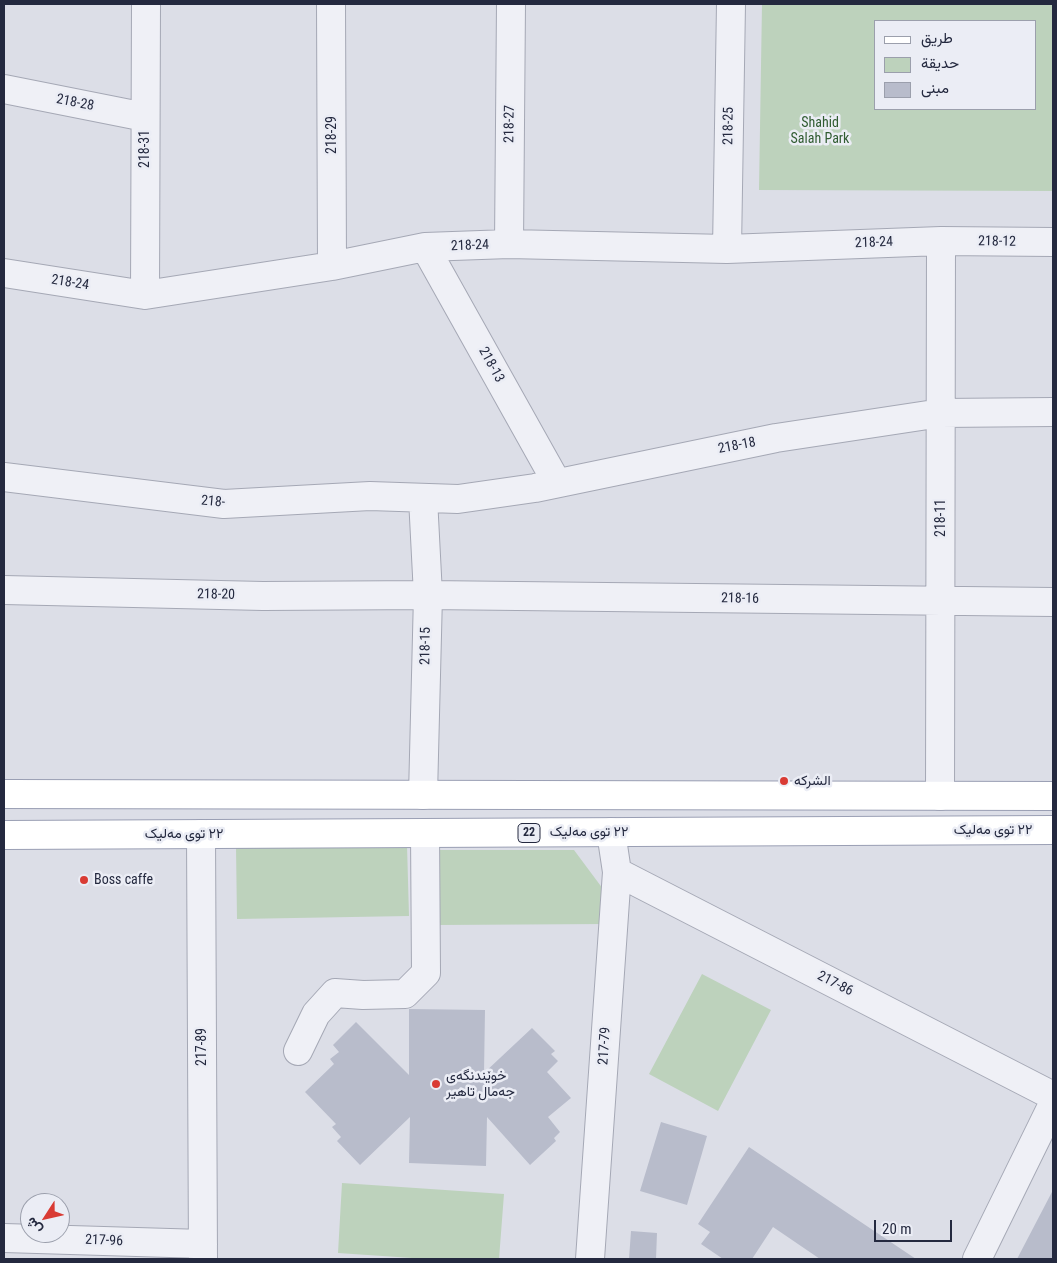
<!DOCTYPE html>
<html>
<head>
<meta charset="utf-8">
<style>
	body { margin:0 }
	#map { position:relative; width:1057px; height:1263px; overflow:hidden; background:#dcdee7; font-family:"Roboto Condensed",Vazirmatn,sans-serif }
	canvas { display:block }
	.frame { position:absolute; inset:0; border:5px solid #24293f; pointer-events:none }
	.legend { position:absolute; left:874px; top:20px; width:162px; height:90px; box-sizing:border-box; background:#ebedf5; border:1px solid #9b9fac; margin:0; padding:6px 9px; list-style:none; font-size:15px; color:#24293f }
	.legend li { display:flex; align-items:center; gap:10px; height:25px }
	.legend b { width:25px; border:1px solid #9b9fac }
	.north { position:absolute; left:20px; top:1193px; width:50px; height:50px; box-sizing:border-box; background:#ebedf5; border:1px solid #9b9fac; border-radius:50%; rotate:235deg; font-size:14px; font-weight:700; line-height:20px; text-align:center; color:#24293f }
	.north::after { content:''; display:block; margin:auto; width:18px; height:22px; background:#d93b34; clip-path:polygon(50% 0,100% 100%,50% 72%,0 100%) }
	.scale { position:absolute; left:874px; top:1220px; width:78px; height:22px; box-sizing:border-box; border:2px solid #24293f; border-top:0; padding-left:6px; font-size:15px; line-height:18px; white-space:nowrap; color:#24293f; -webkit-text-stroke:4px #ebedf5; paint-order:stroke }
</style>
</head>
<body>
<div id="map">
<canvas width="1057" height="1263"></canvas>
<div class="frame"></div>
<ul class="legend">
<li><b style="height:6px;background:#fff"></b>طريق</li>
<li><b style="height:14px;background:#bdd2bc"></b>حديقة</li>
<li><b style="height:14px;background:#b8bccb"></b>مبنى</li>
</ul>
<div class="north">ش</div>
<div class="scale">20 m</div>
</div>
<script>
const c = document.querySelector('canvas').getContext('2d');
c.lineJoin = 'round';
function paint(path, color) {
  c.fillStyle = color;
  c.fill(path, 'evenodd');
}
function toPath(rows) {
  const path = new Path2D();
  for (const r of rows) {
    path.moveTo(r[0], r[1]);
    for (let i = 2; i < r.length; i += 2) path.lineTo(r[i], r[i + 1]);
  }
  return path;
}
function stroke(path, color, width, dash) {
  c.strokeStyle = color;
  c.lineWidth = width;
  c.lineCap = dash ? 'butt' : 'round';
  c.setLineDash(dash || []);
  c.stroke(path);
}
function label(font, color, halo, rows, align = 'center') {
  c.font = font + ' "Roboto Condensed",Vazirmatn,sans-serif';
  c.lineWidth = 5;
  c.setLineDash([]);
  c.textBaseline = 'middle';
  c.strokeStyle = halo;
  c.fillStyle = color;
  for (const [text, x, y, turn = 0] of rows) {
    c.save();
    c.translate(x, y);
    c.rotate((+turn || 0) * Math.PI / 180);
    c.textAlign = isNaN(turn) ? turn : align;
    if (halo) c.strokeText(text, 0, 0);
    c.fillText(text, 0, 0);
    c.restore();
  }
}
const green = toPath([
	[762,4,1053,4,1053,191,759,190],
	[876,21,1036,21,1036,109,876,109],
	[407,845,409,916,237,919,236,847],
	[438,850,574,850,606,893,606,924,439,925],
	[702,974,771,1010,718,1111,649,1074],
	[342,1183,504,1194,499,1259,427,1259,338,1253]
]);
const building = toPath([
	[409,1009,485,1010,484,1073,532,1028,555,1051,551,1054,558,1061,547,1072,571,1098,548,1117,560,1132,554,1138,556,1141,530,1165,487,1117,486,1166,409,1163,410,1117,360,1165,337,1141,341,1137,332,1127,336,1124,305,1092,334,1064,330,1059,339,1052,333,1045,356,1022,409,1075],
	[661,1122,707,1136,687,1205,640,1191],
	[749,1147,916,1259,820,1259,773,1227,752,1259,723,1259,701,1244,710,1232,698,1224],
	[1053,1190,1053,1259,1017,1259],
	[631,1231,657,1233,656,1259,629,1259]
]);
const minor = toPath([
	[331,4,332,266],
	[4,89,145,117],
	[509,244,511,4],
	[425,247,557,483],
	[727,249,731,4],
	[4,273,145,295,332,266,425,247,509,244,727,249,941,241,1053,242],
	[145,295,146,4],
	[4,477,224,504,370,496,458,499,535,488,776,438,941,413,1053,412],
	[4,590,263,596,428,595,1053,602],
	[423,795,428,595,423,498],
	[940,796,941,241],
	[201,834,203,1259],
	[617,872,1053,1096],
	[298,1051,316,1014,335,993,363,995,405,994,426,973,425,833],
	[4,1238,203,1244],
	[590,1259,617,872,611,832],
	[977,1259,1053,1104]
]);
const major = toPath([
	[4,794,1053,796],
	[4,835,1053,830]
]);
const markers = [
	[784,781,5,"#d93b34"],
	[84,880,5,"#d93b34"],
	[436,1084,5,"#d93b34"]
];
const shields = [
	[529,833,22]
];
const shieldNames = [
	["22",529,833]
];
const streetNames = [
	["218-28",75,103,11],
	["218-27",510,124,-89],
	["218-25",729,126,-89],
	["218-29",332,135,-90],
	["218-31",145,149,-90],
	["218-12",997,242,1],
	["218-24",874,243,-2],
	["218-24",470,246,-2],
	["218-24",70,283,9],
	["218-13",491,365,61],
	["218-18",737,446,-11],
	["218-",213,502,5],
	["218-11",941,518,-90],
	["218-20",216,595,1],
	["218-16",740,599,1],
	["218-15",426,646,-89],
	["٢٢ توی مەلیک",993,830],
	["٢٢ توی مەلیک",589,832],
	["٢٢ توی مەلیک",184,834],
	["217-86",835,984,27],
	["217-79",605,1046,-86],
	["217-89",202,1047,-90],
	["217-96",104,1241,2]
];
const parkNames = [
	["Shahid",820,123],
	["Salah Park",820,139]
];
const poiNames = [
	["الشركه",794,781],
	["Boss caffe",94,880],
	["خوێندنگەی",446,1076],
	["جەمال تاهیر",446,1092]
];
paint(green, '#bdd2bc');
paint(building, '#b8bccb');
stroke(minor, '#a5a8b5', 30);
stroke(major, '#9a9fb4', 30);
stroke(minor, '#eff0f6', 28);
stroke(major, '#fff', 28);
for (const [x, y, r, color] of markers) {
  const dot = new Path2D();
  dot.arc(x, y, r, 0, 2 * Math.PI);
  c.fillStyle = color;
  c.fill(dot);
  stroke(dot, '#ebedf5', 2);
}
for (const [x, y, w] of shields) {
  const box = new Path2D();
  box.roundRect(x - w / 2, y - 9.5, w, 19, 4);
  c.fillStyle = '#ebedf5';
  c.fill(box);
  stroke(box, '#24293f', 1);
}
label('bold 12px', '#24293f', null, shieldNames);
label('14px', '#24293f', '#ebedf5', streetNames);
label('14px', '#305c31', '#ebedf5', parkNames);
label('14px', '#24293f', '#ebedf5', poiNames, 'left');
</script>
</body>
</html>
